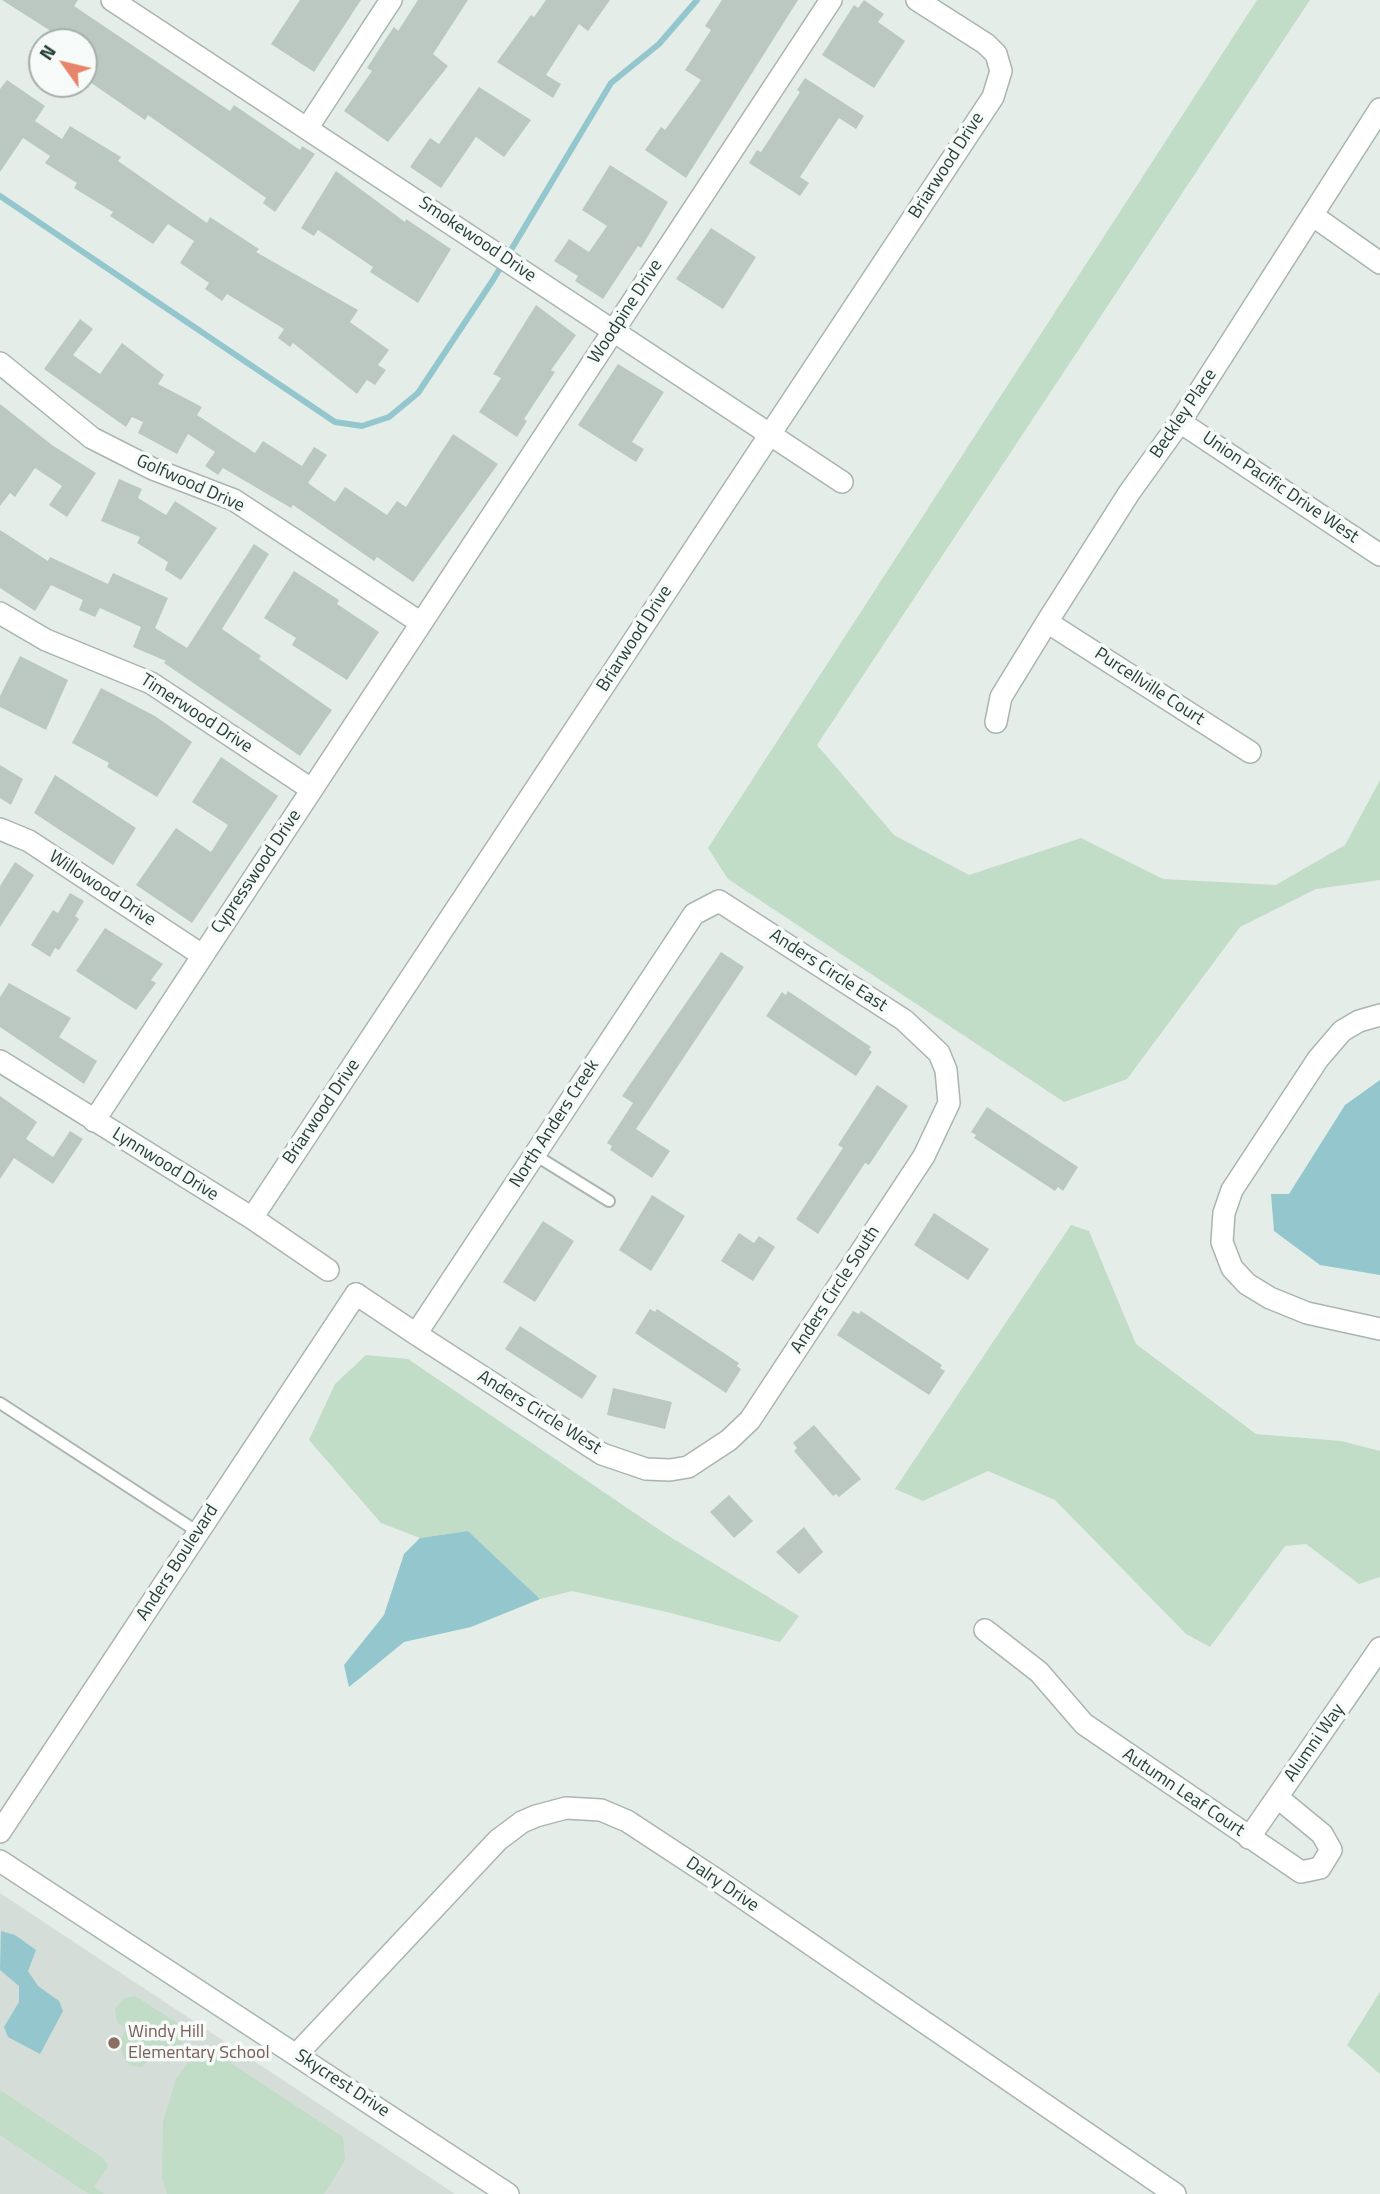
<!DOCTYPE html>
<html>
<head>
<meta charset="utf-8">
<style>
	body { margin:0 }
	#map { position:relative; width:1380px; height:2194px; overflow:hidden; background:#e5ede9; font-family:"Titillium Web",sans-serif }
	canvas { display:block }
	.north { position:absolute; left:28px; top:28px; width:70px; height:70px; box-sizing:border-box; background:#f6faf8; border:2px solid #a3afab; border-radius:50%; rotate:304deg; font-size:19px; font-weight:700; line-height:28px; text-align:center; color:#263e37 }
	.north::after { content:''; display:block; margin:auto; width:24px; height:32px; background:#e6856b; clip-path:polygon(50% 0,100% 100%,50% 72%,0 100%) }
</style>
</head>
<body>
<div id="map">
<canvas width="1380" height="2194"></canvas>
<div class="north">N</div>
</div>
<script>
const c = document.querySelector('canvas').getContext('2d');
c.lineJoin = 'round';
function paint(path, color) {
  c.fillStyle = color;
  c.fill(path, 'evenodd');
}
function toPath(rows) {
  const path = new Path2D();
  for (const r of rows) {
    path.moveTo(r[0], r[1]);
    for (let i = 2; i < r.length; i += 2) path.lineTo(r[i], r[i + 1]);
  }
  return path;
}
function stroke(path, color, width, dash) {
  c.strokeStyle = color;
  c.lineWidth = width;
  c.lineCap = dash ? 'butt' : 'round';
  c.setLineDash(dash || []);
  c.stroke(path);
}
function label(font, color, halo, rows, align = 'center') {
  c.font = font + ' "Titillium Web",sans-serif';
  c.lineWidth = 7;
  c.setLineDash([]);
  c.textBaseline = 'middle';
  c.strokeStyle = halo;
  c.fillStyle = color;
  for (const [text, x, y, turn = 0] of rows) {
    c.save();
    c.translate(x, y);
    c.rotate((+turn || 0) * Math.PI / 180);
    c.textAlign = isNaN(turn) ? turn : align;
    if (halo) c.strokeText(text, 0, 0);
    c.fillText(text, 0, 0);
    c.restore();
  }
}
const built = toPath([
	[0,1893,455,2194,0,2194]
]);
const green = toPath([
	[1257,0,1310,0,817,745,894,835,969,875,1081,838,1163,879,1276,885,1345,845,1380,780,1380,880,1316,889,1240,927,1127,1079,1064,1102,728,879,708,848],
	[1071,1225,1089,1231,1136,1344,1256,1434,1341,1441,1380,1451,1380,1577,1359,1584,1306,1544,1285,1546,1210,1647,1186,1634,1055,1500,988,1471,923,1501,895,1489],
	[366,1355,408,1359,664,1533,799,1616,780,1642,667,1612,572,1591,540,1599,468,1531,420,1538,381,1523,309,1440,335,1384],
	[1380,1992,1380,2074,1347,2045],
	[135,1996,185,2028,187,2036,177,2048,152,2056,142,2067,129,2065,123,2055,120,2041,126,2029,117,2022,115,2009,124,1998],
	[202,2044,343,2137,345,2160,324,2194,167,2194,162,2177,163,2122,176,2079],
	[0,2090,103,2158,108,2166,94,2187,104,2194,89,2194,0,2135]
]);
const water = toPath([
	[1380,1080,1380,1275,1320,1265,1274,1231,1271,1194,1289,1194,1345,1105],
	[468,1531,540,1599,471,1627,404,1642,349,1687,344,1665,384,1615,404,1554,420,1538],
	[1,1931,15,1935,36,1950,28,1971,38,1986,59,2001,63,2011,40,2054,8,2037,4,2027,19,2002,19,1986,0,1970]
]);
const stream = toPath([
	[0,196,335,422,362,426,389,417,418,393,493,280,611,83,659,44,697,0]
]);
const building = toPath([
	[2,0,78,0,74,6,230,111,234,105,300,150,302,146,315,154,275,212,263,203,266,198,148,115,145,120,84,78,84,42,68,42],
	[300,0,361,0,314,72,271,44],
	[418,0,468,0,433,54,448,66,388,142,344,111,372,71,367,68,385,40,394,27,398,31],
	[546,0,610,0,588,31,579,24,546,75,561,84,553,98,497,62,531,15,534,17],
	[722,0,798,0,686,178,645,150,661,127,665,130,701,80,685,70,711,30,705,26],
	[864,0,884,14,878,22,905,41,874,88,822,55,854,5,858,8],
	[805,78,864,116,856,129,839,118,800,177,809,183,800,196,749,163,757,150,761,152,800,92,797,90],
	[7,80,45,106,35,121,62,139,70,126,121,157,118,161,207,223,210,217,259,249,256,252,358,310,350,322,389,350,378,365,386,370,375,385,367,380,357,394,293,343,290,347,278,338,284,329,227,294,222,301,205,289,209,283,180,263,194,241,168,224,153,244,110,216,113,212,74,188,77,183,45,163,50,156,23,138,0,172,0,89],
	[479,87,531,120,504,157,476,137,441,188,410,167,430,138,439,144],
	[610,165,668,202,641,248,638,246,603,299,575,281,578,276,554,261,569,239,589,252,607,226,582,210],
	[336,171,405,222,406,219,451,249,418,303,370,272,373,267,318,230,314,236,301,228],
	[711,228,756,257,723,309,676,279],
	[536,305,576,335,551,370,555,372,524,419,527,421,517,437,479,412,501,378,493,374],
	[80,319,93,329,73,355,100,374,122,343,164,375,158,384,202,407,197,415,255,453,263,441,302,466,314,447,327,455,308,483,335,502,345,487,387,515,397,501,406,507,453,434,498,464,413,582,377,557,374,561,293,505,291,508,223,468,218,475,205,466,215,452,188,434,177,454,138,433,143,422,132,417,126,427,44,369],
	[618,364,664,392,632,442,644,449,636,462,578,425],
	[0,404,52,445,96,473,67,517,49,505,62,486,35,468,15,497,10,493,0,506],
	[119,479,142,489,138,498,166,515,175,501,217,528,181,580,165,570,168,562,137,543,140,537,101,521],
	[0,530,48,561,50,557,108,584,113,573,168,598,155,628,187,648,254,544,269,554,222,629,261,656,259,659,332,710,300,756,164,663,166,661,133,647,141,627,100,608,95,617,79,610,83,600,51,585,35,611,0,588],
	[294,571,339,600,337,604,379,632,347,680,292,645,296,638,264,618],
	[20,656,68,680,46,730,0,707,0,696],
	[101,688,155,716,192,742,157,797,107,767,109,763,72,743],
	[221,757,278,796,192,923,136,885,176,828,211,852,228,825,192,802],
	[0,765,23,779,11,805,0,798],
	[55,775,136,828,113,865,34,813],
	[15,862,34,875,0,927,0,886],
	[70,893,84,901,75,916,79,919,59,950,55,948,50,957,31,945,53,910,58,913],
	[105,928,163,964,151,980,156,983,136,1010,76,971],
	[721,952,744,967,636,1129,670,1151,652,1178,610,1150,612,1146,607,1143,633,1103,622,1096],
	[9,983,71,1018,59,1037,97,1061,84,1084,0,1027,0,997],
	[788,991,871,1047,869,1049,872,1052,856,1076,766,1016,782,992,786,995],
	[877,1085,908,1106,869,1165,865,1163,818,1234,796,1219,843,1148,838,1145],
	[0,1096,37,1122,26,1139,53,1157,70,1131,83,1139,53,1184,14,1158,0,1179],
	[987,1107,1078,1167,1063,1191,1058,1187,1055,1191,974,1138,976,1135,971,1132],
	[652,1195,685,1216,651,1271,619,1250],
	[934,1213,989,1249,968,1280,914,1245],
	[543,1221,574,1241,535,1302,503,1282],
	[739,1233,754,1243,759,1236,775,1247,753,1281,721,1261],
	[650,1309,655,1312,657,1309,739,1363,737,1366,741,1369,726,1393,635,1333],
	[853,1311,859,1314,861,1311,942,1365,940,1368,945,1371,929,1395,837,1335],
	[520,1326,597,1376,582,1399,505,1349],
	[613,1388,672,1402,665,1429,607,1415],
	[814,1425,861,1479,839,1497,836,1494,833,1496,794,1451,797,1448,793,1443],
	[729,1495,753,1521,734,1538,710,1512],
	[804,1527,823,1552,799,1574,776,1552]
]);
const service = toPath([
	[535,1155,609,1201],
	[0,1403,198,1532]
]);
const minor = toPath([
	[112,0,842,482],
	[308,127,391,0],
	[1312,215,1380,263],
	[0,363,92,438,153,469,234,500,421,623],
	[1180,422,1380,555],
	[0,613,46,640,151,683,311,789],
	[1047,622,1250,752],
	[996,722,1001,697,1047,622,1129,493,1180,422,1380,109],
	[0,829,29,841,202,955],
	[1380,1015,1359,1021,1342,1031,1318,1059,1232,1190,1224,1213,1222,1242,1232,1268,1247,1284,1270,1298,1307,1313,1380,1329],
	[0,1061,252,1218,328,1270],
	[94,1121,831,0],
	[252,1218,993,97,1001,71,996,54,986,44,917,0],
	[356,1294,416,1334,602,1454,646,1469,670,1470,688,1467,729,1440,750,1420,924,1156,949,1103,946,1070,939,1053,904,1020,719,901,694,914,416,1334],
	[985,1630,1039,1672,1084,1724,1301,1872,1320,1868,1331,1850,1322,1834,1277,1797],
	[1249,1838,1380,1648],
	[0,1861,508,2194],
	[297,2054,498,1840,522,1822,536,1816,566,1808,601,1810,627,1821,717,1880,1175,2194]
]);
const tertiary = toPath([
	[0,1832,356,1294]
]);
const markers = [
	[114,2043,7,"#8d6e63"]
];
const streetNames = [
	["Briarwood Drive",947,166,-57],
	["Smokewood Drive",477,240,34],
	["Woodpine Drive",626,312,-57],
	["Beckley Place",1184,414,-56],
	["Golfwood Drive",190,484,24],
	["Union Pacific Drive West",1280,488,34],
	["Briarwood Drive",635,639,-57],
	["Purcellville Court",1149,687,33],
	["Timerwood Drive",196,714,33],
	["Cypresswood Drive",257,872,-56],
	["Willowood Drive",102,889,33],
	["Anders Circle East",828,971,33],
	["Briarwood Drive",322,1112,-56],
	["North Anders Creek",555,1124,-57],
	["Lynnwood Drive",165,1165,32],
	["Anders Circle South",836,1290,-57],
	["Anders Circle West",539,1413,32],
	["Anders Boulevard",178,1563,-57],
	["Alumni Way",1315,1743,-55],
	["Autumn Leaf Court",1183,1793,34],
	["Dalry Drive",722,1885,34],
	["Skycrest Drive",342,2084,33]
];
const educationNames = [
	["Windy Hill",128,2033],
	["Elementary School",128,2054]
];
paint(built, '#d4ddd8');
paint(green, '#c1dcc7');
paint(water, '#93c6cd');
stroke(stream, '#93c6cd', 6);
paint(building, '#bbc8c2');
stroke(service, '#a8b5b0', 14);
stroke(minor, '#a8b5b0', 24);
stroke(tertiary, '#a8b5b0', 24);
stroke(service, '#fff', 10);
stroke(minor, '#fff', 21);
stroke(tertiary, '#fff', 21);
for (const [x, y, r, color] of markers) {
  const dot = new Path2D();
  dot.arc(x, y, r, 0, 2 * Math.PI);
  c.fillStyle = color;
  c.fill(dot);
  stroke(dot, '#f6faf8', 2.5);
}
label('18px', '#263e37', '#f6faf8', streetNames);
label('18px', '#785e54', '#f6faf8', educationNames, 'left');
</script>
</body>
</html>
